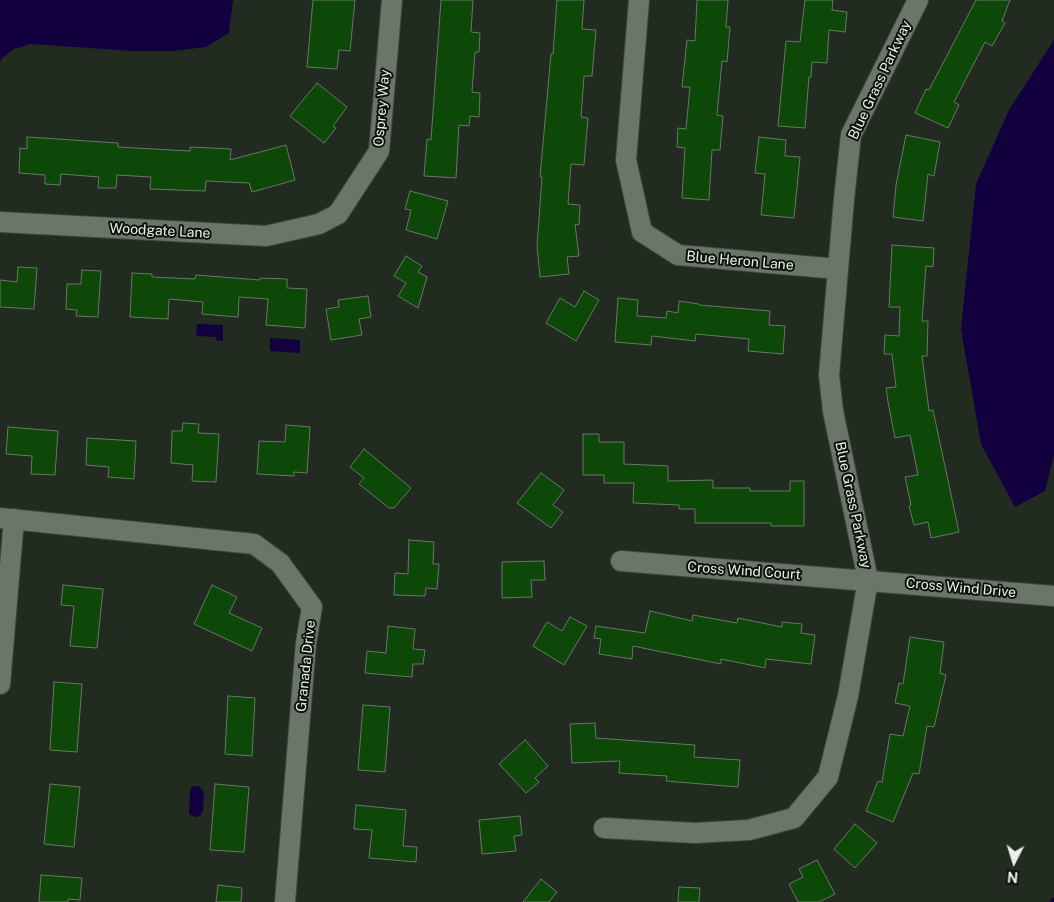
<!DOCTYPE html>
<html>
<head>
<meta charset="utf-8">
<style>
	body { margin:0 }
	#map { position:relative; width:1054px; height:902px; overflow:hidden; background:#212b1f; font-family:"Public Sans",sans-serif }
	canvas { display:block }
	.north { position:absolute; left:989px; top:837px; width:50px; height:50px; -webkit-text-stroke:4px #0d120d; paint-order:stroke; rotate:185deg; font-size:14px; font-weight:700; line-height:20px; text-align:center; color:#e9f0e8 }
	.north::after { content:''; display:block; margin:auto; width:18px; height:22px; background:#e9f0e8; clip-path:polygon(50% 0,100% 100%,50% 72%,0 100%) }
</style>
</head>
<body>
<div id="map">
<canvas width="1054" height="902"></canvas>
<div class="north">N</div>
</div>
<script>
const c = document.querySelector('canvas').getContext('2d');
c.lineJoin = 'round';
function paint(path, color) {
  c.fillStyle = color;
  c.fill(path, 'evenodd');
}
function toPath(rows) {
  const path = new Path2D();
  for (const r of rows) {
    path.moveTo(r[0], r[1]);
    for (let i = 2; i < r.length; i += 2) path.lineTo(r[i], r[i + 1]);
  }
  return path;
}
function stroke(path, color, width, dash) {
  c.strokeStyle = color;
  c.lineWidth = width;
  c.lineCap = dash ? 'butt' : 'round';
  c.setLineDash(dash || []);
  c.stroke(path);
}
function label(font, color, halo, rows, align = 'center') {
  c.font = font + ' "Public Sans",sans-serif';
  c.lineWidth = 4;
  c.setLineDash([]);
  c.textBaseline = 'middle';
  c.strokeStyle = halo;
  c.fillStyle = color;
  for (const [text, x, y, turn = 0] of rows) {
    c.save();
    c.translate(x, y);
    c.rotate((+turn || 0) * Math.PI / 180);
    c.textAlign = isNaN(turn) ? turn : align;
    if (halo) c.strokeText(text, 0, 0);
    c.fillText(text, 0, 0);
    c.restore();
  }
}
const water = toPath([
	[0,0,233,0,229,33,206,47,172,51,133,51,31,44,14,49,2,58,0,62],
	[1054,40,1054,455,1045,491,1015,507,981,444,961,329,976,184,1009,110],
	[197,324,223,325,223,341,216,340,216,337,196,336],
	[270,338,300,340,300,353,270,351],
	[193,786,199,786,204,792,203,810,200,816,196,817,190,815,189,814,190,790]
]);
const stream = toPath([
	[1053,902,1054,900]
]);
const building = toPath([
	[313,0,355,0,350,51,339,50,337,69,307,67,313,0],
	[441,0,473,0,471,32,480,33,479,52,475,52,472,92,480,93,479,117,470,116,469,126,459,125,456,178,424,176,427,139,431,140,441,0],
	[557,0,584,0,582,29,596,30,592,76,584,76,581,117,588,118,584,165,571,164,568,204,580,205,579,225,575,224,579,256,567,257,569,274,540,277,537,246,542,177,540,177,551,54,553,54,557,0],
	[697,0,728,0,726,27,730,27,727,62,722,61,717,115,723,116,720,150,712,150,709,200,682,198,685,148,677,147,678,128,686,129,690,87,682,87,687,40,695,41,697,0],
	[805,0,833,0,832,10,847,12,845,32,829,30,827,63,812,62,811,77,809,77,805,128,778,126,786,41,800,42,805,0],
	[976,0,1010,0,1002,21,1005,23,992,46,985,42,954,102,959,105,948,128,915,113,926,89,929,90,976,0],
	[317,83,347,107,333,126,336,128,324,143,290,116,317,83],
	[906,135,940,142,934,176,928,174,923,221,893,217,896,185,906,135],
	[27,137,118,143,118,147,190,151,190,147,231,149,230,160,286,145,295,180,252,192,249,183,206,181,205,191,150,189,151,177,117,175,116,188,98,188,99,177,61,174,60,185,45,184,45,175,19,173,20,148,27,149,27,137],
	[759,137,786,140,785,156,800,157,794,218,761,215,765,174,755,173,759,137],
	[410,191,448,201,437,239,406,230,411,210,405,209,410,191],
	[892,245,934,248,933,267,926,266,922,321,928,321,927,356,922,356,929,411,933,410,959,532,931,538,928,522,914,525,909,506,911,505,905,477,918,475,910,435,895,438,888,402,886,388,896,387,892,354,884,354,885,335,899,336,900,307,889,307,892,245],
	[406,256,422,266,418,272,427,277,418,308,398,296,406,283,394,276,406,256],
	[18,267,37,268,34,309,0,307,0,280,17,282,18,267],
	[82,270,101,271,98,317,76,316,77,310,66,309,67,284,81,284,82,270],
	[132,273,152,274,152,277,195,279,196,275,260,280,260,278,287,279,287,288,307,289,305,328,266,325,268,299,239,297,238,317,202,314,203,302,169,299,168,319,130,317,132,273],
	[584,291,599,300,576,341,546,323,560,298,575,307,584,291],
	[368,296,371,317,359,319,362,335,331,340,326,309,339,307,338,300,368,296],
	[618,298,638,300,637,316,666,318,667,311,678,313,679,301,699,304,699,305,770,311,769,325,785,326,783,354,748,351,749,339,696,334,695,341,652,336,651,345,615,342,618,298],
	[183,423,199,424,198,433,219,434,216,482,192,481,193,465,171,463,172,431,182,431,183,423],
	[286,425,310,427,307,473,294,472,294,476,257,474,259,441,285,442,286,425],
	[8,427,58,431,55,475,31,474,32,456,6,454,8,427],
	[583,434,599,434,599,442,624,442,624,464,668,466,668,481,713,480,713,488,750,488,750,491,790,491,790,481,804,481,804,526,771,526,771,523,695,523,695,509,679,509,679,505,633,503,634,483,604,483,604,475,583,475,583,434],
	[87,438,136,441,134,479,108,477,109,467,86,465,87,438],
	[364,449,411,488,394,508,389,508,359,484,364,478,350,467,364,449],
	[541,473,564,490,553,505,563,512,551,528,517,503,541,473],
	[409,540,434,542,433,564,439,564,437,589,426,588,425,596,394,595,395,573,408,574,409,540],
	[544,561,545,580,531,580,532,597,502,598,502,562,544,561],
	[63,585,103,589,97,648,70,646,74,606,61,605,63,585],
	[212,585,237,597,229,613,262,628,252,651,194,624,212,585],
	[650,611,692,621,693,615,737,623,738,618,782,627,782,622,802,624,801,633,815,635,811,664,766,659,765,668,721,659,721,664,633,646,632,659,599,654,601,639,594,638,596,626,645,633,650,611],
	[570,617,587,626,564,665,533,646,547,622,562,631,570,617],
	[388,626,415,629,413,649,425,650,423,664,413,664,412,677,365,673,367,651,386,653,388,626],
	[910,637,944,642,940,673,946,675,934,727,927,726,919,774,913,773,893,822,866,811,878,781,882,782,890,734,903,736,910,706,895,703,899,683,903,684,910,637],
	[54,682,82,684,77,752,50,750,54,682],
	[228,696,255,698,252,756,225,754,228,696],
	[363,705,390,707,385,772,358,770,363,705],
	[595,723,596,738,695,745,694,757,740,760,738,787,666,781,667,776,619,773,620,761,572,763,570,724,595,723],
	[525,740,548,766,535,778,539,782,526,793,499,764,525,740],
	[50,784,80,787,74,847,44,844,50,784],
	[215,784,249,787,244,852,210,850,215,784],
	[356,805,406,810,403,846,417,847,416,862,369,858,372,830,354,829,356,805],
	[520,816,522,835,514,836,516,851,482,854,479,820,520,816],
	[855,824,877,843,855,868,834,849,855,824],
	[817,860,835,894,819,902,798,902,789,884,803,877,799,869,817,860],
	[41,875,82,878,80,900,68,899,68,902,39,902,41,875],
	[541,879,557,892,549,902,523,902,541,879],
	[218,885,242,888,241,902,216,902,218,885],
	[679,887,700,888,699,902,678,902,679,887]
]);
const street = toPath([
	[639,0,626,160,642,232,678,255,838,269],
	[0,222,266,236,319,224,338,214,379,151,392,0],
	[0,518,254,544,280,563,312,607,306,643,285,902],
	[621,561,1054,596],
	[0,684,14,519],
	[604,828,695,833,749,830,794,818,828,777,848,696,868,580,833,411,829,375,844,199,851,135,918,0]
]);
const streetNames = [
	["Blue Grass Parkway",880,80,-65],
	["Osprey Way",382,108,-85],
	["Woodgate Lane",160,231,3],
	["Blue Heron Lane",740,261,5],
	["Blue Grass Parkway",853,505,78],
	["Cross Wind Court",744,571,4],
	["Cross Wind Drive",961,588,5],
	["Granada Drive",306,666,-84]
];
paint(water, '#12003f');
stroke(stream, '#12003f', 5.5);
paint(building, '#0e4808');
stroke(building, '#697668', 1);
stroke(street, '#40493f', 22);
stroke(street, '#6a7668', 20);
label('14px', '#e9f0e8', '#0d120d', streetNames);
</script>
</body>
</html>
